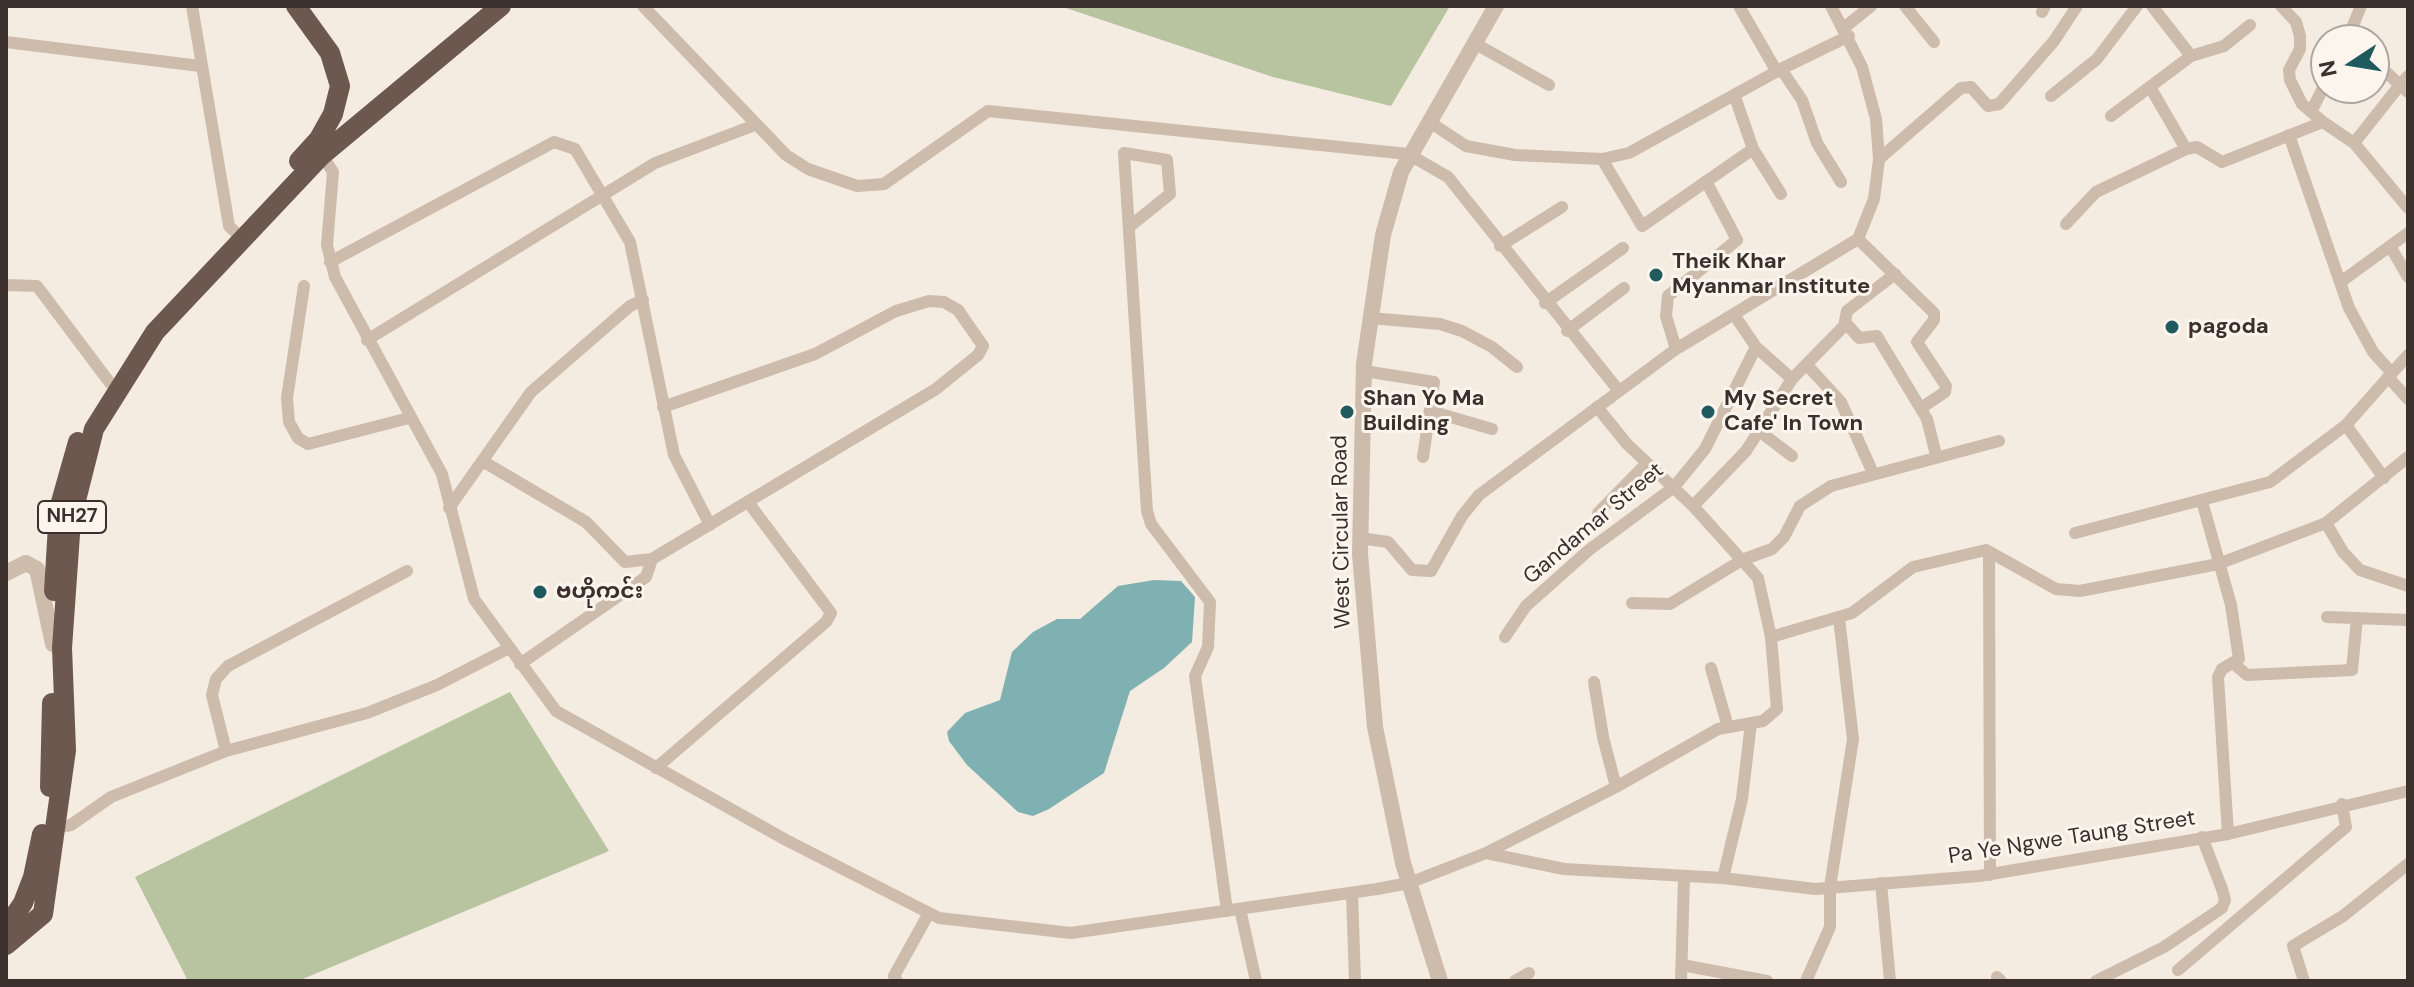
<!DOCTYPE html>
<html>
<head>
<meta charset="utf-8">
<style>
	body { margin:0 }
	#map { position:relative; width:2414px; height:987px; overflow:hidden; background:#f4ebe1; font-family:"DM Sans",sans-serif }
	canvas { display:block }
	.frame { position:absolute; inset:0; border:8px solid #3b302b; pointer-events:none }
	.north { position:absolute; left:2310px; top:24px; width:80px; height:80px; box-sizing:border-box; background:#fbf5ee; border:2px solid #aea6a0; border-radius:50%; rotate:258deg; font-size:22px; font-weight:700; line-height:32px; text-align:center; color:#3b302b }
	.north::after { content:''; display:block; margin:auto; width:28px; height:36px; background:#1f5a5e; clip-path:polygon(50% 0,100% 100%,50% 72%,0 100%) }
</style>
</head>
<body>
<div id="map">
<canvas width="2414" height="987"></canvas>
<div class="frame"></div>
<div class="north">N</div>
</div>
<script>
const c = document.querySelector('canvas').getContext('2d');
c.lineJoin = 'round';
function paint(path, color) {
  c.fillStyle = color;
  c.fill(path, 'evenodd');
}
function toPath(rows) {
  const path = new Path2D();
  for (const r of rows) {
    path.moveTo(r[0], r[1]);
    for (let i = 2; i < r.length; i += 2) path.lineTo(r[i], r[i + 1]);
  }
  return path;
}
function stroke(path, color, width, dash) {
  c.strokeStyle = color;
  c.lineWidth = width;
  c.lineCap = dash ? 'butt' : 'round';
  c.setLineDash(dash || []);
  c.stroke(path);
}
function label(font, color, halo, rows, align = 'center') {
  c.font = font + ' "DM Sans","Noto Sans Myanmar",sans-serif';
  c.lineWidth = 6;
  c.setLineDash([]);
  c.textBaseline = 'middle';
  c.strokeStyle = halo;
  c.fillStyle = color;
  for (const [text, x, y, turn = 0] of rows) {
    c.save();
    c.translate(x, y);
    c.rotate((+turn || 0) * Math.PI / 180);
    c.textAlign = isNaN(turn) ? turn : align;
    if (halo) c.strokeText(text, 0, 0);
    c.fillText(text, 0, 0);
    c.restore();
  }
}
const green = toPath([
	[1060,6,1450,6,1391,106,1273,77],
	[510,692,609,851,298,981,188,981,135,877]
]);
const water = toPath([
	[1154,580,1181,581,1195,597,1192,642,1164,668,1130,691,1104,773,1049,809,1033,816,1018,812,967,765,949,741,947,732,965,713,1000,700,1012,652,1033,632,1057,619,1080,619,1118,586]
]);
const minor = toPath([
	[192,6,229,226,234,231],
	[643,6,786,155,808,169,857,186,884,184,988,111,1408,154,1448,177,1619,391],
	[1739,6,1777,72],
	[1905,6,1934,42],
	[2152,6,2191,56],
	[2281,6,2296,22,2300,36,2300,49,2289,70,2290,80,2302,104,2323,122],
	[2042,12,2045,6],
	[1845,27,1871,6],
	[2347,40,2361,6],
	[6,42,200,66],
	[1474,43,1549,85],
	[1781,69,1802,100,1817,143,1841,182],
	[2408,76,2400,85,2408,92],
	[2150,87,2186,149],
	[2051,96,2097,59,2137,6],
	[1735,97,1753,149,1781,194],
	[2311,112,2326,82],
	[2111,116,2191,56,2224,46,2250,25],
	[1428,121,1466,146,1515,155,1602,159,1629,153,1781,69,1849,36],
	[2289,135,2349,308,2373,352,2392,373],
	[2354,143,2400,85,2374,61],
	[322,155,333,172,327,245,335,277,442,474,474,599,556,711,786,840,939,918,1071,933,1377,889,1409,883,1486,853,1564,869,1723,878,1815,889,1979,876,2228,834,2408,791],
	[1602,159,1642,226,1753,149],
	[1879,159,1961,88,1971,87,1988,106,1999,104,2054,41,2077,6],
	[2066,224,2096,192,2186,149,2197,147,2222,162,2323,122,2354,143,2408,208],
	[1129,227,1170,194,1167,160,1124,153,1147,511,1151,524,1210,602,1208,647,1195,676,1227,911],
	[1858,239,1934,313,1934,320,1917,342,1946,386,1945,392,1921,408],
	[1500,246,1562,207],
	[2390,246,2408,277],
	[330,262,554,142,575,149,630,242,674,455,710,525],
	[2342,281,2408,233],
	[6,285,37,286,110,383],
	[304,286,287,398,289,422,298,438,308,444,409,418],
	[1545,303,1623,248],
	[1370,318,1440,324,1462,331,1492,347,1517,367],
	[1846,323,1859,338,1877,336,1927,419,1936,455],
	[1567,331,1624,288],
	[367,340,655,163,755,125],
	[1756,347,1792,379],
	[1676,349,1666,316,1668,296,1737,240,1706,181],
	[1807,365,1841,402,1873,473],
	[1364,371,1434,382,1423,457],
	[2388,377,2408,399],
	[1430,411,1492,429],
	[2346,425,2384,478],
	[1759,431,1792,456],
	[484,462,586,522,625,562,652,559],
	[2202,501,2231,605,2239,659,2222,669,2218,677,2228,834],
	[1693,506,1746,451,1792,379,1844,326,1847,311,1895,274],
	[449,508,531,392,630,306,643,300],
	[1598,513,1646,464],
	[2326,523,2343,552,2360,570,2408,586],
	[2075,533,2270,482,2346,425,2408,355],
	[1360,538,1388,542,1412,570,1431,571,1462,516,1479,495,1676,349,1858,239,1874,199,1879,159,1876,119,1862,67,1831,6],
	[1989,553,1990,875],
	[1632,603,1670,604,1742,560,1772,549,1784,537,1800,506,1831,486,1999,441],
	[2327,617,2408,620],
	[1505,637,1526,606,1589,550,1674,487,1705,449,1756,347,1735,316],
	[1771,637,1852,613,1913,567,1986,550,2056,589,2080,591,2218,564,2326,523,2408,457],
	[520,664,646,577,652,559,936,389,978,355,983,346,958,310,944,302,929,301,896,311,815,354,663,407],
	[2234,664,2247,675,2352,670,2357,618],
	[1711,668,1728,727],
	[1594,682,1603,737,1616,787],
	[226,751,212,695,216,679,228,666,407,571],
	[656,768,826,622,831,613,748,502],
	[55,828,71,825,111,797,226,751,367,713,437,685,509,648],
	[1486,853,1616,787,1718,729,1763,721,1777,709,1771,637,1758,578,1693,506,1627,444,1597,407],
	[1723,878,1742,799,1751,723],
	[1881,883,1890,981],
	[1352,893,1355,981],
	[1240,909,1256,981],
	[1682,965,1767,981],
	[2178,970,2346,827,2342,804],
	[1997,977,2001,981],
	[897,981,894,976,929,913],
	[1515,981,1529,973],
	[1681,981,1684,878],
	[1806,981,1830,927,1830,887,1853,739,1839,618],
	[2096,981,2164,947,2222,908,2225,900,2222,889,2202,837],
	[2304,981,2293,946,2343,916,2408,864]
]);
const tertiary = toPath([
	[6,573,26,563,37,569,53,644],
	[1440,981,1403,863,1375,727,1360,554,1364,364,1383,235,1401,172,1496,6]
]);
const trunk = toPath([
	[296,6,330,53,340,86,333,114,319,139,299,161],
	[54,591,59,509,78,442],
	[50,787,52,703],
	[6,928,23,903,33,877,42,834],
	[6,945,43,914,66,750,62,648,71,520,94,429,155,332,322,155,501,6]
]);
const markers = [
	[1656,275,8,"#1f5a5e"],
	[2172,327,8,"#1f5a5e"],
	[1347,412,8,"#1f5a5e"],
	[1708,412,8,"#1f5a5e"],
	[540,592,8,"#1f5a5e"]
];
const shields = [
	[72,517,68]
];
const shieldNames = [
	["NH27",72,517]
];
const poiNames = [
	["Theik Khar",1672,262],
	["Myanmar Institute",1672,287],
	["pagoda",2188,327],
	["Shan Yo Ma",1363,399],
	["Building",1363,424],
	["My Secret",1724,399],
	["Cafe' In Town",1724,424],
	["ဗဟိုကင်း",556,592]
];
const streetNames = [
	["Gandamar Street",1594,524,-40],
	["West Circular Road",1342,532,-91],
	["Pa Ye Ngwe Taung Street",2072,838,-9]
];
paint(green, '#b8c4a0');
paint(water, '#7fb0b2');
stroke(minor, '#cdbbac', 12);
stroke(tertiary, '#cdbbac', 16);
stroke(trunk, '#6c584f', 20);
for (const [x, y, r, color] of markers) {
  const dot = new Path2D();
  dot.arc(x, y, r, 0, 2 * Math.PI);
  c.fillStyle = color;
  c.fill(dot);
  stroke(dot, '#fbf5ee', 3);
}
for (const [x, y, w] of shields) {
  const box = new Path2D();
  box.roundRect(x - w / 2, y - 16, w, 32, 6);
  c.fillStyle = '#fbf5ee';
  c.fill(box);
  stroke(box, '#3b302b', 2);
}
label('bold 20px', '#3b302b', null, shieldNames);
label('bold 22px', '#3b302b', '#fbf5ee', poiNames, 'left');
label('22px', '#3b302b', '#fbf5ee', streetNames);
</script>
</body>
</html>
